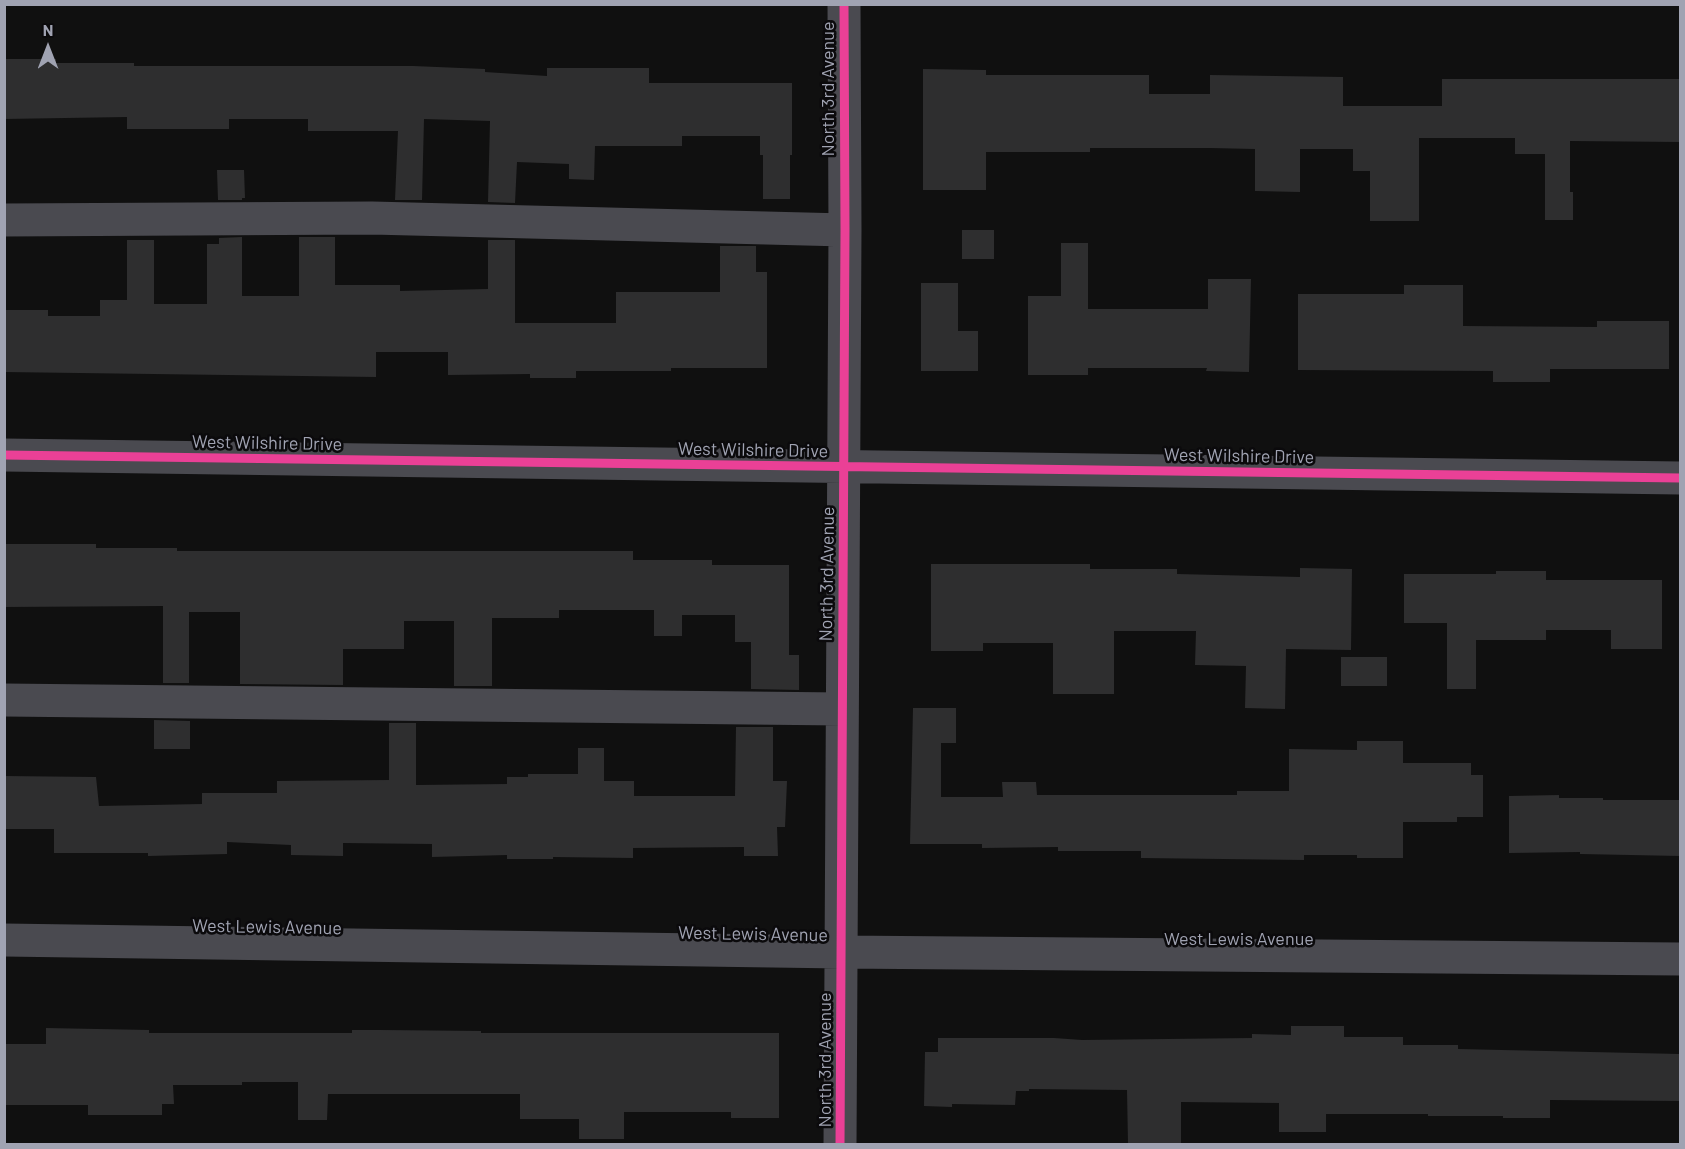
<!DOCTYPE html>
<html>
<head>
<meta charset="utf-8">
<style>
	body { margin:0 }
	#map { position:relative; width:1685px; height:1149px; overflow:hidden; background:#101010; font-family:Barlow,sans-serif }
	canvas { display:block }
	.frame { position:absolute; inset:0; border:6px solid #a0a3b2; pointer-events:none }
	.north { position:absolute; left:18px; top:18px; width:60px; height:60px; -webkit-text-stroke:4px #0b0a0c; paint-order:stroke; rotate:0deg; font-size:16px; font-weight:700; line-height:24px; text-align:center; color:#a0a3b2 }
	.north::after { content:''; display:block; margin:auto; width:21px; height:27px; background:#a0a3b2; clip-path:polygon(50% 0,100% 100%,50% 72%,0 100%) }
</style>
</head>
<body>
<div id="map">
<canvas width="1685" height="1149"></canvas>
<div class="frame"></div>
<div class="north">N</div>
</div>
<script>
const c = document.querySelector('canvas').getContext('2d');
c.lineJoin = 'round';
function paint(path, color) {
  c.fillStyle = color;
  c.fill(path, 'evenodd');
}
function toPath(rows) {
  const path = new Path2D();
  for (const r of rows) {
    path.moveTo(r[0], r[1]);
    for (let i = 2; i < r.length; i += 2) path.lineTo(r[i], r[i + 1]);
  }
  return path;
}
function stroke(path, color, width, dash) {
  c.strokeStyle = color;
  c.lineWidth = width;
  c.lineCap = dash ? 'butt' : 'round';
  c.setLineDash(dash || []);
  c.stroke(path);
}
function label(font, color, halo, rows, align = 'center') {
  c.font = font + ' Barlow,sans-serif';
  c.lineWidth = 5;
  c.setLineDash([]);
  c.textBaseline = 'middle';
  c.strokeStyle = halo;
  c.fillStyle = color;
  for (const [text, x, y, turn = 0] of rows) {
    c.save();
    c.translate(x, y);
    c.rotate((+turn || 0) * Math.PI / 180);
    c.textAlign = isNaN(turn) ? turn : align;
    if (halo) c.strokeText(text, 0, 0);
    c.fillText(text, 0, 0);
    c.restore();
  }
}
const building = toPath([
	[4,59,56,59,56,63,134,63,134,66,413,66,485,69,485,72,547,76,547,68,649,68,649,83,792,83,792,155,790,155,790,199,763,199,763,155,760,155,760,136,682,136,682,146,595,146,594,180,569,179,569,164,517,162,515,203,488,202,490,121,424,119,422,200,395,200,398,131,308,131,308,119,229,119,229,129,127,129,127,117,4,119],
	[923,69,986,70,986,75,1149,75,1149,94,1210,94,1210,75,1343,77,1343,106,1442,106,1442,79,1680,79,1680,142,1570,141,1570,192,1573,192,1573,220,1545,220,1545,154,1515,154,1515,138,1419,138,1419,221,1370,221,1370,171,1353,171,1353,149,1300,149,1300,192,1255,191,1255,149,1210,148,1090,148,1090,152,986,152,986,190,923,190],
	[217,170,244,170,245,198,242,198,242,200,218,200],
	[962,230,994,230,994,259,962,259],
	[242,237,242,296,299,296,299,237,335,237,335,285,400,285,400,291,488,289,488,240,515,240,515,323,616,323,616,292,720,292,720,246,756,246,756,272,767,272,767,368,671,368,671,371,576,371,576,378,530,378,530,374,448,375,448,352,376,352,376,377,4,372,4,310,48,310,48,316,100,316,100,300,127,300,127,240,154,240,154,304,207,304,207,244,219,244,219,238],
	[1061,243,1088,243,1088,309,1208,309,1208,279,1251,279,1249,372,1206,371,1207,368,1088,368,1088,375,1028,375,1028,296,1061,296],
	[921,283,958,283,958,331,978,331,978,371,921,371],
	[1404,285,1463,285,1463,326,1597,327,1597,321,1669,321,1669,369,1550,369,1550,382,1493,382,1493,371,1298,370,1298,294,1404,294],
	[4,544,96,544,96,548,177,548,177,551,633,551,633,560,712,560,712,565,789,565,789,655,799,655,799,690,751,689,751,642,735,642,735,615,682,615,682,636,654,636,654,610,559,610,559,618,492,618,492,686,454,686,454,621,404,621,404,649,343,649,343,685,240,684,240,612,189,612,189,683,163,683,163,606,4,607],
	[931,564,1090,564,1090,569,1177,569,1177,574,1300,577,1300,568,1352,569,1351,650,1286,649,1285,709,1245,708,1246,666,1195,665,1196,631,1114,631,1114,694,1053,694,1053,643,983,643,983,651,931,651],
	[1496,571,1546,571,1546,580,1662,580,1662,649,1611,649,1611,630,1546,630,1546,640,1476,640,1476,689,1447,689,1447,623,1404,623,1404,574,1496,574],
	[1341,657,1387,657,1387,686,1341,686],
	[913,708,956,708,956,743,941,743,941,797,1003,797,1002,782,1036,782,1037,795,1237,795,1237,791,1289,791,1289,749,1357,750,1357,741,1403,741,1403,763,1471,763,1471,775,1483,775,1483,817,1457,817,1457,822,1403,822,1403,858,1357,858,1357,855,1304,855,1304,860,1141,858,1141,851,1058,851,1058,847,982,848,982,844,910,844],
	[154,720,190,721,190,749,154,749],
	[389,723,416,723,416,785,507,784,507,777,528,777,528,774,578,774,578,748,604,748,604,781,634,781,634,796,735,796,736,727,773,727,773,781,787,781,785,827,777,827,778,856,744,856,744,847,633,848,633,858,553,857,553,859,507,859,507,855,432,857,432,844,343,843,343,856,291,855,291,845,227,842,227,854,148,856,148,853,54,853,54,829,4,829,4,776,96,777,99,806,202,804,202,793,277,793,277,781,389,780],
	[1559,795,1559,798,1603,798,1603,800,1680,800,1680,856,1580,854,1580,852,1509,853,1509,796],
	[1291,1026,1344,1026,1344,1037,1403,1037,1403,1045,1458,1045,1458,1049,1680,1054,1680,1101,1550,1100,1550,1118,1503,1118,1503,1116,1428,1116,1428,1114,1326,1114,1326,1132,1279,1132,1279,1103,1181,1102,1181,1144,1128,1144,1127,1090,1029,1089,1029,1091,1016,1091,1015,1105,952,1104,952,1107,924,1106,925,1052,938,1052,938,1038,1054,1038,1082,1040,1252,1038,1252,1034,1291,1035],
	[46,1028,149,1030,149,1033,352,1033,352,1030,381,1030,481,1031,481,1033,779,1033,779,1118,731,1118,731,1112,624,1112,624,1139,579,1139,579,1119,520,1119,520,1094,328,1094,327,1120,298,1120,298,1082,242,1082,242,1085,173,1085,174,1104,162,1104,162,1115,88,1115,88,1105,4,1105,4,1044,46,1044]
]);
const minor = toPath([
	[4,220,372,218,845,230],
	[4,455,1680,478],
	[4,700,842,709],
	[4,940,842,952,1680,959],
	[840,1144,845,230,844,4]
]);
const cycleway = toPath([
	[4,455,1680,478],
	[840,1144,845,230,844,4]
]);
const streetNames = [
	["North 3rd Avenue",828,89,-90],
	["West Wilshire Drive",267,443,1],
	["West Wilshire Drive",753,450,1],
	["West Wilshire Drive",1239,456,1],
	["North 3rd Avenue",827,574,-89],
	["West Lewis Avenue",267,927,1],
	["West Lewis Avenue",753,934,1],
	["West Lewis Avenue",1239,939],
	["North 3rd Avenue",825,1060,-90]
];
paint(building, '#2e2e2f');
stroke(minor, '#4a4a50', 33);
stroke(cycleway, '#ea4096', 9);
label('18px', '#a0a3b2', '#0b0a0c', streetNames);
</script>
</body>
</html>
